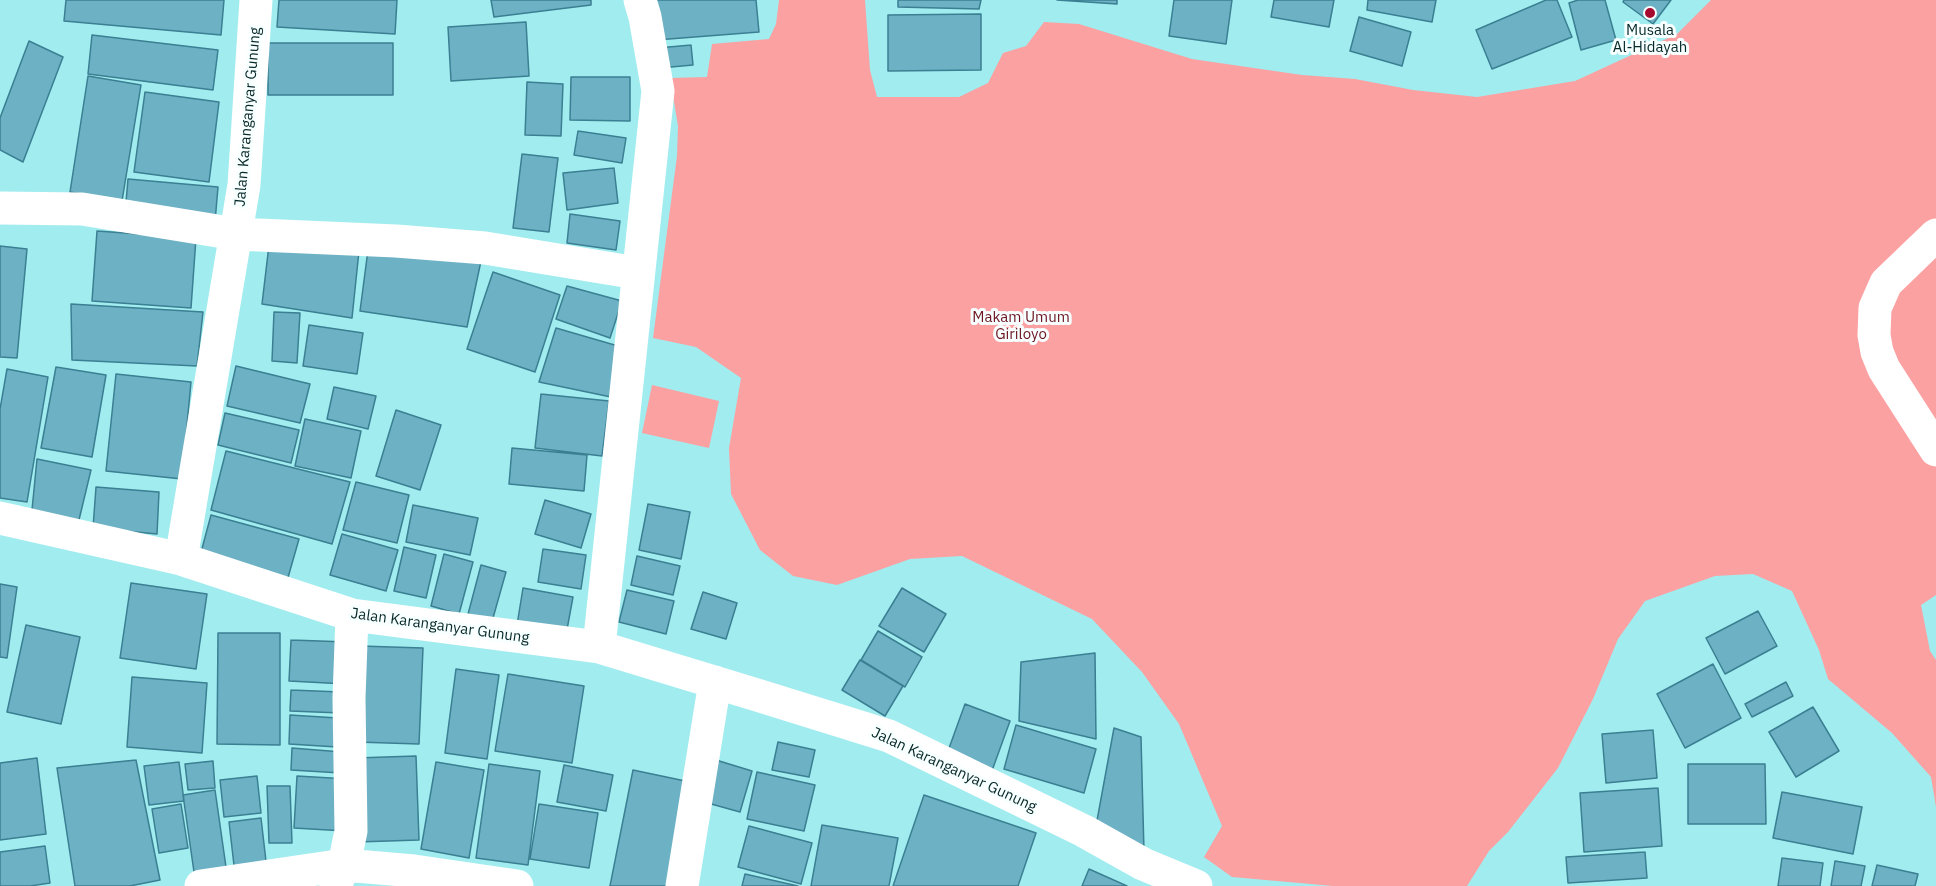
<!DOCTYPE html>
<html>
<head>
<meta charset="utf-8">
<style>
	body { margin:0 }
	canvas { display:block; background:#a0ecef }
</style>
</head>
<body>
<canvas width="1936" height="886"></canvas>
<script>
const c = document.querySelector('canvas').getContext('2d');
c.lineJoin = 'round';
function paint(path, color) {
  c.fillStyle = color;
  c.fill(path, 'evenodd');
}
function toPath(rows) {
  const path = new Path2D();
  for (const r of rows) {
    path.moveTo(r[0], r[1]);
    for (let i = 2; i < r.length; i += 2) path.lineTo(r[i], r[i + 1]);
  }
  return path;
}
function stroke(path, color, width, dash) {
  c.strokeStyle = color;
  c.lineWidth = width;
  c.lineCap = dash ? 'butt' : 'round';
  c.setLineDash(dash || []);
  c.stroke(path);
}
function label(font, color, halo, rows, align = 'center') {
  c.font = font + ' "IBM Plex Sans",sans-serif';
  c.lineWidth = 6;
  c.setLineDash([]);
  c.textBaseline = 'middle';
  c.strokeStyle = halo;
  c.fillStyle = color;
  for (const [text, x, y, turn = 0] of rows) {
    c.save();
    c.translate(x, y);
    c.rotate((+turn || 0) * Math.PI / 180);
    c.textAlign = isNaN(turn) ? turn : align;
    if (halo) c.strokeText(text, 0, 0);
    c.fillText(text, 0, 0);
    c.restore();
  }
}
const green = toPath([
	[779,0,865,0,870,70,877,97,959,97,988,83,1003,53,1026,46,1044,22,1079,24,1192,59,1302,75,1355,79,1413,90,1477,97,1575,81,1677,34,1711,0,1936,0,1936,595,1921,605,1930,651,1936,660,1936,807,1931,777,1892,733,1828,679,1819,650,1792,591,1753,574,1715,576,1645,601,1618,639,1593,699,1558,768,1508,832,1489,851,1467,886,1333,886,1232,877,1204,857,1222,826,1179,724,1142,672,1092,619,962,556,910,559,837,585,793,576,760,550,731,494,729,448,741,378,696,347,653,338,677,156,678,126,670,78,707,77,712,44,769,39,776,24],
	[652,385,719,401,709,448,642,433]
]);
const building = toPath([
	[66,0,224,0,221,35,64,21,66,0],
	[279,0,397,0,395,34,277,27,279,0],
	[491,0,591,0,591,5,494,17,491,0],
	[652,0,756,0,759,32,656,40,652,0],
	[898,0,981,0,979,9,898,7,898,0],
	[1057,0,1117,0,1117,4,1057,0],
	[1174,0,1232,0,1226,44,1169,36,1174,0],
	[1274,0,1334,0,1329,27,1271,17,1274,0],
	[1368,0,1436,0,1432,22,1367,10,1368,0],
	[1546,0,1557,0,1572,37,1492,69,1476,30,1546,0],
	[1578,0,1605,0,1616,40,1581,50,1569,3,1578,0],
	[1624,0,1671,0,1653,24,1623,2,1624,0],
	[981,14,981,70,888,71,888,15,981,14],
	[1359,17,1411,32,1402,66,1350,51,1359,17],
	[526,22,529,76,451,81,448,27,526,22],
	[92,35,218,50,213,90,88,74,92,35],
	[29,41,63,57,23,162,0,150,0,118,29,41],
	[268,43,393,43,393,95,268,95,268,43],
	[691,45,693,65,660,68,658,48,691,45],
	[88,76,141,85,122,201,70,192,88,76],
	[571,77,630,77,630,121,570,120,571,77],
	[527,82,563,84,561,136,525,135,527,82],
	[145,92,219,102,209,182,134,172,145,92],
	[578,131,626,138,622,163,574,155,578,131],
	[522,154,558,158,549,232,513,228,522,154],
	[614,168,618,203,567,210,563,173,614,168],
	[128,179,218,187,215,222,125,214,128,179],
	[570,214,620,221,616,250,567,243,570,214],
	[97,231,196,238,191,308,92,301,97,231],
	[269,245,359,251,352,318,262,304,269,245],
	[0,246,27,249,17,358,0,357,0,246],
	[368,250,481,261,467,327,360,311,368,250],
	[493,272,560,295,535,372,467,349,493,272],
	[567,286,622,301,610,338,556,319,567,286],
	[71,304,203,312,197,366,72,360,71,304],
	[274,312,300,313,297,363,272,361,274,312],
	[309,325,363,333,357,374,303,366,309,325],
	[556,328,625,348,611,397,539,382,556,328],
	[236,366,310,384,300,423,227,406,236,366],
	[56,367,106,375,92,457,41,448,56,367],
	[7,369,48,377,27,502,0,498,0,409,7,369],
	[116,374,191,382,182,479,106,471,116,374],
	[334,387,376,396,368,429,327,419,334,387],
	[541,394,609,401,602,456,535,448,541,394],
	[396,410,441,425,420,490,376,476,396,410],
	[225,413,299,430,291,463,218,445,225,413],
	[305,419,361,431,351,478,295,466,305,419],
	[512,448,587,455,584,491,509,484,512,448],
	[226,451,350,482,332,544,211,510,226,451],
	[37,459,91,470,78,524,31,520,37,459],
	[356,482,409,495,397,543,343,530,356,482],
	[96,487,159,492,157,534,93,528,96,487],
	[545,500,591,514,581,548,535,534,545,500],
	[648,504,690,512,681,559,639,550,648,504],
	[413,505,478,518,470,555,406,542,413,505],
	[211,515,299,539,287,581,200,556,211,515],
	[342,534,398,550,386,591,330,575,342,534],
	[404,547,436,555,426,598,394,591,404,547],
	[543,549,586,555,581,589,538,582,543,549],
	[444,554,473,562,459,614,431,606,444,554],
	[637,556,680,566,673,595,631,585,637,556],
	[481,565,506,572,491,625,467,618,481,565],
	[131,583,207,594,196,669,120,658,131,583],
	[0,584,17,587,7,658,0,657,0,584],
	[523,588,573,597,566,635,517,625,523,588],
	[902,588,946,614,924,652,879,626,902,588],
	[627,590,674,601,666,634,619,622,627,590],
	[703,592,737,603,726,639,691,629,703,592],
	[1758,611,1777,646,1725,674,1706,638,1758,611],
	[26,625,80,637,61,724,7,712,26,625],
	[878,631,922,657,905,687,861,660,878,631],
	[218,633,280,633,280,745,217,744,218,633],
	[291,640,348,642,346,684,289,681,291,640],
	[360,646,423,648,419,744,356,742,360,646],
	[1095,653,1096,739,1019,721,1021,662,1095,653],
	[860,660,903,686,885,716,842,690,860,660],
	[1713,664,1741,718,1685,748,1657,694,1713,664],
	[456,669,499,675,487,759,445,753,456,669],
	[508,674,584,686,572,763,495,751,508,674],
	[132,677,207,683,202,753,127,747,132,677],
	[1786,682,1793,696,1752,717,1745,704,1786,682],
	[291,690,341,692,341,713,290,711,291,690],
	[965,704,1010,721,989,779,944,762,965,704],
	[1813,707,1839,751,1796,777,1769,732,1813,707],
	[290,715,338,718,337,747,289,744,290,715],
	[1016,725,1096,749,1084,793,1004,769,1016,725],
	[1114,728,1141,737,1144,852,1096,826,1114,728],
	[1653,730,1657,778,1606,783,1602,734,1653,730],
	[778,742,815,750,809,777,772,770,778,742],
	[292,748,342,752,341,773,291,770,292,748],
	[416,756,419,840,357,842,355,758,416,756],
	[37,758,46,834,0,840,0,763,37,758],
	[136,760,160,880,130,886,75,886,57,768,136,760],
	[716,760,752,771,740,812,704,802,716,760],
	[213,761,215,788,188,790,185,764,213,761],
	[179,762,184,801,149,805,144,766,179,762],
	[436,762,484,770,469,858,421,849,436,762],
	[489,764,540,771,528,865,476,858,489,764],
	[1688,764,1765,764,1766,824,1688,824,1688,764],
	[564,765,613,775,606,811,557,802,564,765],
	[633,770,690,782,670,886,610,886,633,770],
	[757,772,815,785,804,831,747,819,757,772],
	[257,776,261,813,224,817,220,780,257,776],
	[297,776,348,779,345,831,294,828,297,776],
	[267,786,290,786,292,843,269,843,267,786],
	[1658,788,1662,846,1584,852,1580,793,1658,788],
	[215,790,226,867,194,872,183,795,215,790],
	[1782,792,1862,807,1853,854,1773,838,1782,792],
	[924,795,1036,833,1018,886,893,886,924,795],
	[181,804,188,848,159,853,152,809,181,804],
	[539,804,598,813,589,868,530,859,539,804],
	[261,818,267,870,235,874,229,822,261,818],
	[822,825,898,838,889,886,811,886,822,825],
	[749,826,812,843,801,884,738,867,749,826],
	[45,846,50,883,30,886,0,886,0,852,45,846],
	[1645,852,1647,878,1568,883,1566,857,1645,852],
	[1782,858,1823,863,1820,886,1778,886,1782,858],
	[1835,861,1865,866,1861,886,1831,886,1835,861],
	[1877,865,1918,874,1915,886,1872,886,1877,865],
	[1089,869,1127,886,1082,886,1089,869],
	[745,874,798,886,742,886,745,874]
]);
const minor = toPath([
	[0,208,82,209,236,234,396,241,485,248,637,273],
	[1936,235,1886,283,1875,308,1874,335,1877,352,1884,369,1936,450],
	[0,518,181,559,352,615,599,647,757,695,889,736,1084,831,1143,864,1196,886],
	[181,559,244,185,256,0],
	[599,647,658,91,645,17,640,0],
	[336,884,344,865,351,831,349,698,352,615],
	[201,886,344,865,414,871,517,886],
	[682,886,715,682]
]);
const markers = [
	[1650,13,6,"#a5092d"]
];
const poiNames = [
	["Musala",1650,31],
	["Al-Hidayah",1650,48]
];
const streetNames = [
	["Jalan Karanganyar Gunung",248,117,-85],
	["Jalan Karanganyar Gunung",440,626,8],
	["Jalan Karanganyar Gunung",954,770,25]
];
const parkNames = [
	["Makam Umum",1021,318],
	["Giriloyo",1021,335]
];
paint(green, '#fca1a2');
paint(building, '#6db1c5');
stroke(building, '#3b7f92', 1.5);
stroke(minor, '#fff', 33);
for (const [x, y, r, color] of markers) {
  const dot = new Path2D();
  dot.arc(x, y, r, 0, 2 * Math.PI);
  c.fillStyle = color;
  c.fill(dot);
  stroke(dot, '#f8ffff', 2);
}
label('15px', '#062829', '#f8ffff', poiNames);
label('15px', '#062829', '#f8ffff', streetNames);
label('15px', '#6c1521', '#f8ffff', parkNames);
</script>
</body>
</html>
